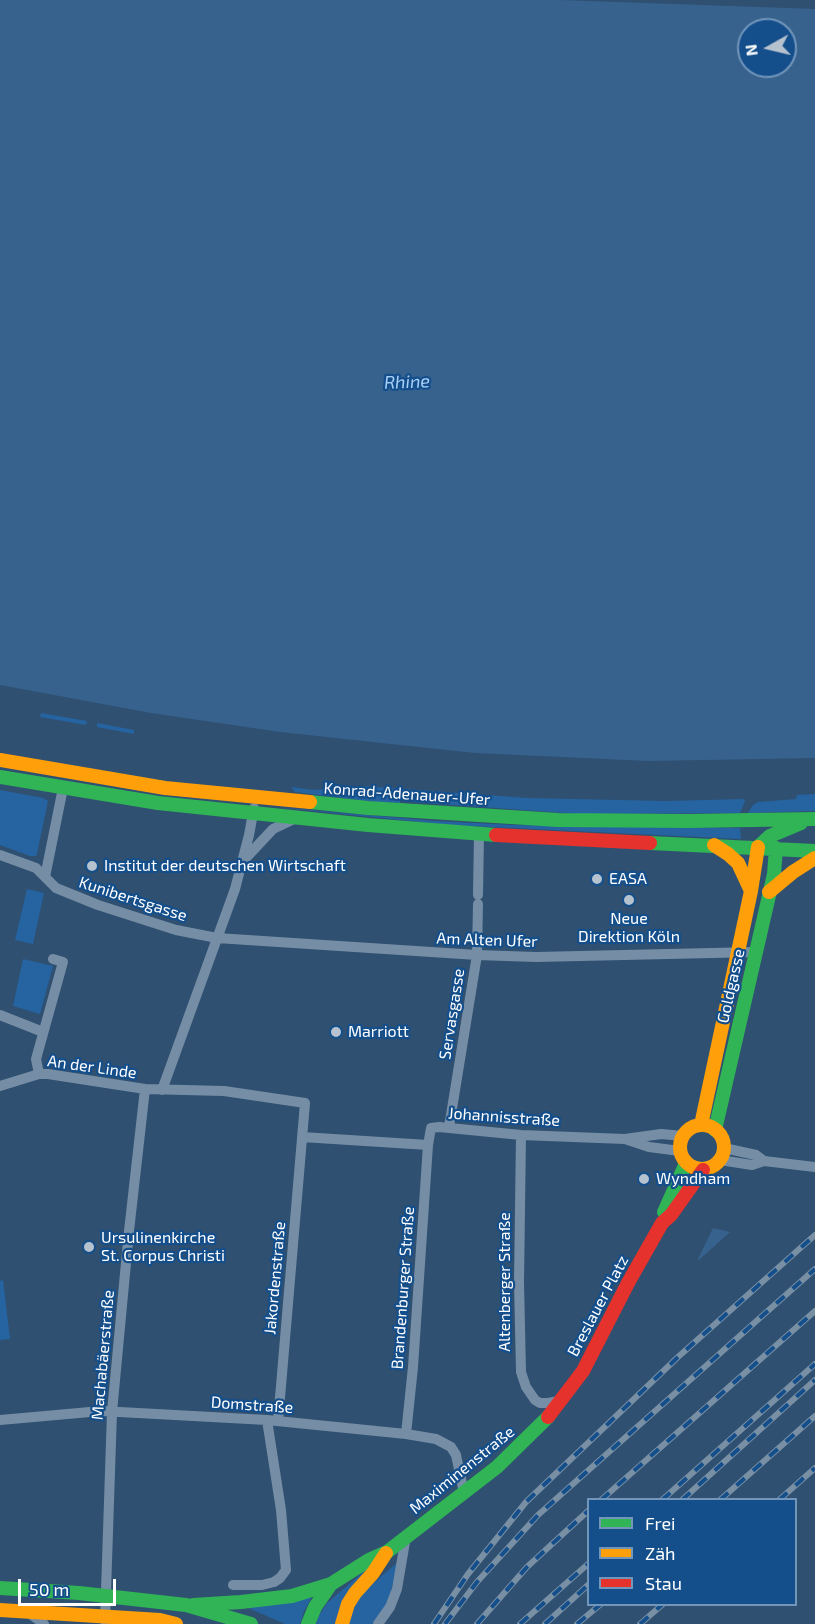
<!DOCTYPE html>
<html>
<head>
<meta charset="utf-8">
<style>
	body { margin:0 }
	#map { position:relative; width:815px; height:1624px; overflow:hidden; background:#2f5071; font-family:"Exo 2",sans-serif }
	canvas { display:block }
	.legend { position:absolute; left:587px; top:1498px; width:210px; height:108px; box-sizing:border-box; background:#144f8c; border:2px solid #7295ba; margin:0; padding:8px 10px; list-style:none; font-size:18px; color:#fff }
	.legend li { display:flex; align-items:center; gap:12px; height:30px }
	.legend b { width:30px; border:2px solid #7295ba }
	.north { position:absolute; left:737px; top:18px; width:60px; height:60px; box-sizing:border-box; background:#144f8c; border:2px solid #7295ba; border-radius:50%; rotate:262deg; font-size:16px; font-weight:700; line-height:24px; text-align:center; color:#fff }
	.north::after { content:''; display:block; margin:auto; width:21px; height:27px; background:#b6c2cd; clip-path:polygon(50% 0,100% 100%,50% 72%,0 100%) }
	.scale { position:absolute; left:18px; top:1579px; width:98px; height:27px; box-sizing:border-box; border:3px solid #fff; border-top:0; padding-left:8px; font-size:18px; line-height:21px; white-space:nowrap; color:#fff; -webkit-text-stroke:4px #144f8c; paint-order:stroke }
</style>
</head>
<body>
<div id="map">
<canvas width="815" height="1624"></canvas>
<ul class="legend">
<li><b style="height:8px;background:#30b455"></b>Frei</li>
<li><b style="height:8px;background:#ff9f0a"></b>Zäh</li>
<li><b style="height:8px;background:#e5322d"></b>Stau</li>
</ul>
<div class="north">N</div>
<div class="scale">50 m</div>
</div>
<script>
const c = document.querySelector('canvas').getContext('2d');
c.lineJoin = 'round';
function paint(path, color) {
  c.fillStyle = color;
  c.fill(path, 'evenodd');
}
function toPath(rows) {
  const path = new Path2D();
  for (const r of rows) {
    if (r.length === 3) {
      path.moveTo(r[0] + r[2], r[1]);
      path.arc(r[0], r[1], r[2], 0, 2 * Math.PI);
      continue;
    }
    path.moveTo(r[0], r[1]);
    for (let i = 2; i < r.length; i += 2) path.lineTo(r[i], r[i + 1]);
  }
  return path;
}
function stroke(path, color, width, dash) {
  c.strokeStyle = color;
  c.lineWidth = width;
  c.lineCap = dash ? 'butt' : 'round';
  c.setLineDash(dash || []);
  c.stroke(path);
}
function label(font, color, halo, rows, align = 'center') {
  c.font = font + ' "Exo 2",sans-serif';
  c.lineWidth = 4.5;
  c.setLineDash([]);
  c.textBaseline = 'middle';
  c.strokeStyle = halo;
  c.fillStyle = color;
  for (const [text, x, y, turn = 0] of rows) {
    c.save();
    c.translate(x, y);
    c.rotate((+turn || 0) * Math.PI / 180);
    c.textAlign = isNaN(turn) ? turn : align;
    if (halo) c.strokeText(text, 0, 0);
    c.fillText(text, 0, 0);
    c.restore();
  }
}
const green = toPath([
	[41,713,87,721,86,725,40,717],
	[97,723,134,730,134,734,97,727],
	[363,786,527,798,666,801,744,799,745,801,740,813,579,814,412,802,413,795,401,794,400,805,295,792,291,787,313,790],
	[0,790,43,798,48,801,37,854,36,856,30,856,0,845],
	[815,794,815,811,748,813,753,805,758,802,796,799,797,795],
	[274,807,435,821,513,825,740,828,741,839,450,825],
	[27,889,44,893,33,944,15,940],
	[23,959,53,966,40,1014,13,1006],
	[3,1280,10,1339,0,1340,0,1281],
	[399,1561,388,1602,372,1624,347,1624,360,1595],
	[368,1568,337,1624,316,1624,318,1617,327,1603],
	[310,1595,311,1599,304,1611,300,1624,285,1624,246,1607]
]);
const water = toPath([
	[0,0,560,0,815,9,815,758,648,761,475,753,280,732,151,713,0,685],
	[749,30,785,30,785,66,749,66],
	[713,1228,730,1232,699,1260,698,1259]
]);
const street = toPath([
	[0,855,36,868,56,888,98,905,176,930,217,938,477,955,536,957,756,952],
	[244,860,273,829,294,819],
	[45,877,63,788],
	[478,895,479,834],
	[0,1015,43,1032],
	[39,1074,36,1059,63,962,53,959],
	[0,1086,39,1074,48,1074,145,1089,224,1091,305,1103,278,1421],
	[162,1090,235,889,249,835,254,808],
	[449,1127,477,955,478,904],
	[521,1135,519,1282,521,1372,526,1387,535,1400,540,1403,548,1403,559,1401],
	[302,1137,428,1145,431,1128,439,1127,521,1135,625,1139,661,1134,683,1136],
	[625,1139,649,1147,680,1151],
	[724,1148,756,1155,764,1161],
	[720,1160,752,1165,764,1161,815,1167],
	[0,1420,101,1411,267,1420,406,1434,436,1439,451,1447,456,1455,464,1493],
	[406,1434,413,1367,428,1145],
	[233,1585,262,1585,274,1582,280,1578,286,1570,281,1510,267,1420],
	[29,1613,44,1624],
	[105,1621,112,1412,129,1231,145,1089],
	[378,1624,390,1607,397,1589,406,1536]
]);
const fast = toPath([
	[0,777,158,803,368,825,496,835],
	[310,802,368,808,558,820,688,821,815,819],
	[650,843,815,851],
	[758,847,770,836,801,823],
	[715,1130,774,874,776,848],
	[664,1212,686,1163],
	[0,1588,79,1593,186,1605,251,1624],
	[193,1605,241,1602,292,1596,331,1584,369,1560,387,1552,497,1467,548,1417],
	[308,1624,315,1607,331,1584]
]);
const slow = toPath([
	[0,760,165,788,310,802],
	[714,845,728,854,738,863,751,891],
	[769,892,793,872,815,858],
	[702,1147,22],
	[701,1125,751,891,758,847],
	[0,1610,160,1620,176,1624],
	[342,1624,348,1604,355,1593,373,1573,386,1553]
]);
const jam = toPath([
	[496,835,650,843],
	[548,1417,583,1371,628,1283,662,1223,671,1215,703,1170]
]);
const rail = toPath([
	[601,1500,815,1311],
	[662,1500,815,1364],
	[682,1500,815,1380],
	[720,1500,815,1416],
	[779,1500,815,1468],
	[434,1624,468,1574,526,1502,678,1357,815,1235],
	[445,1624,477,1582,538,1515,815,1269],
	[477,1624,527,1567,588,1511],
	[520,1624,588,1564],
	[545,1624,588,1585],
	[577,1624,601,1604],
	[640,1624,663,1604]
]);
const markers = [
	[92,866,6,"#b6c2cd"],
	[597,879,6,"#b6c2cd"],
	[629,900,6,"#b6c2cd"],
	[336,1032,6,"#b6c2cd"],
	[644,1179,6,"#b6c2cd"],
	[89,1247,6,"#b6c2cd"]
];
const streetNames = [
	["Konrad-Adenauer-Ufer",407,794,4],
	["Kunibertsgasse",133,899,18],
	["Am Alten Ufer",487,940,2],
	["Goldgasse",731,986,-77],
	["Servasgasse",452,1014,-81],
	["An der Linde",92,1067,8],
	["Johannisstraße",504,1117,4],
	["Jakordenstraße",275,1278,-85],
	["Altenberger Straße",505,1282,-90],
	["Brandenburger Straße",403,1288,-86],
	["Breslauer Platz",598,1306,-62],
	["Machabäerstraße",103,1355,-85],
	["Domstraße",252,1405,4],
	["Maximinenstraße",462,1470,-39]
];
const poiNames = [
	["Institut der deutschen Wirtschaft",104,866],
	["EASA",609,879],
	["Neue",629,919,"center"],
	["Direktion Köln",629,937,"center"],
	["Marriott",348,1032],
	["Wyndham",656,1179],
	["Ursulinenkirche",101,1238],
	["St. Corpus Christi",101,1256]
];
const waterNames = [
	["Rhine",407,382,-2]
];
paint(green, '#2564a1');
paint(water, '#37628e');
stroke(street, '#768ea5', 10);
stroke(fast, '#30b455', 14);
stroke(slow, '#ff9f0a', 14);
stroke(jam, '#e5322d', 14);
stroke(rail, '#788fa4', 6);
stroke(rail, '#144f8c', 4, [11]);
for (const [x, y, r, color] of markers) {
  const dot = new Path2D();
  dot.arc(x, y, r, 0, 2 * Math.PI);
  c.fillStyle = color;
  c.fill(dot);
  stroke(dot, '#144f8c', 2);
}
label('16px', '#fff', '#144f8c', streetNames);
label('16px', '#fff', '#144f8c', poiNames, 'left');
label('italic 18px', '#a8d1f8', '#144f8c', waterNames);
</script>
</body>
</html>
